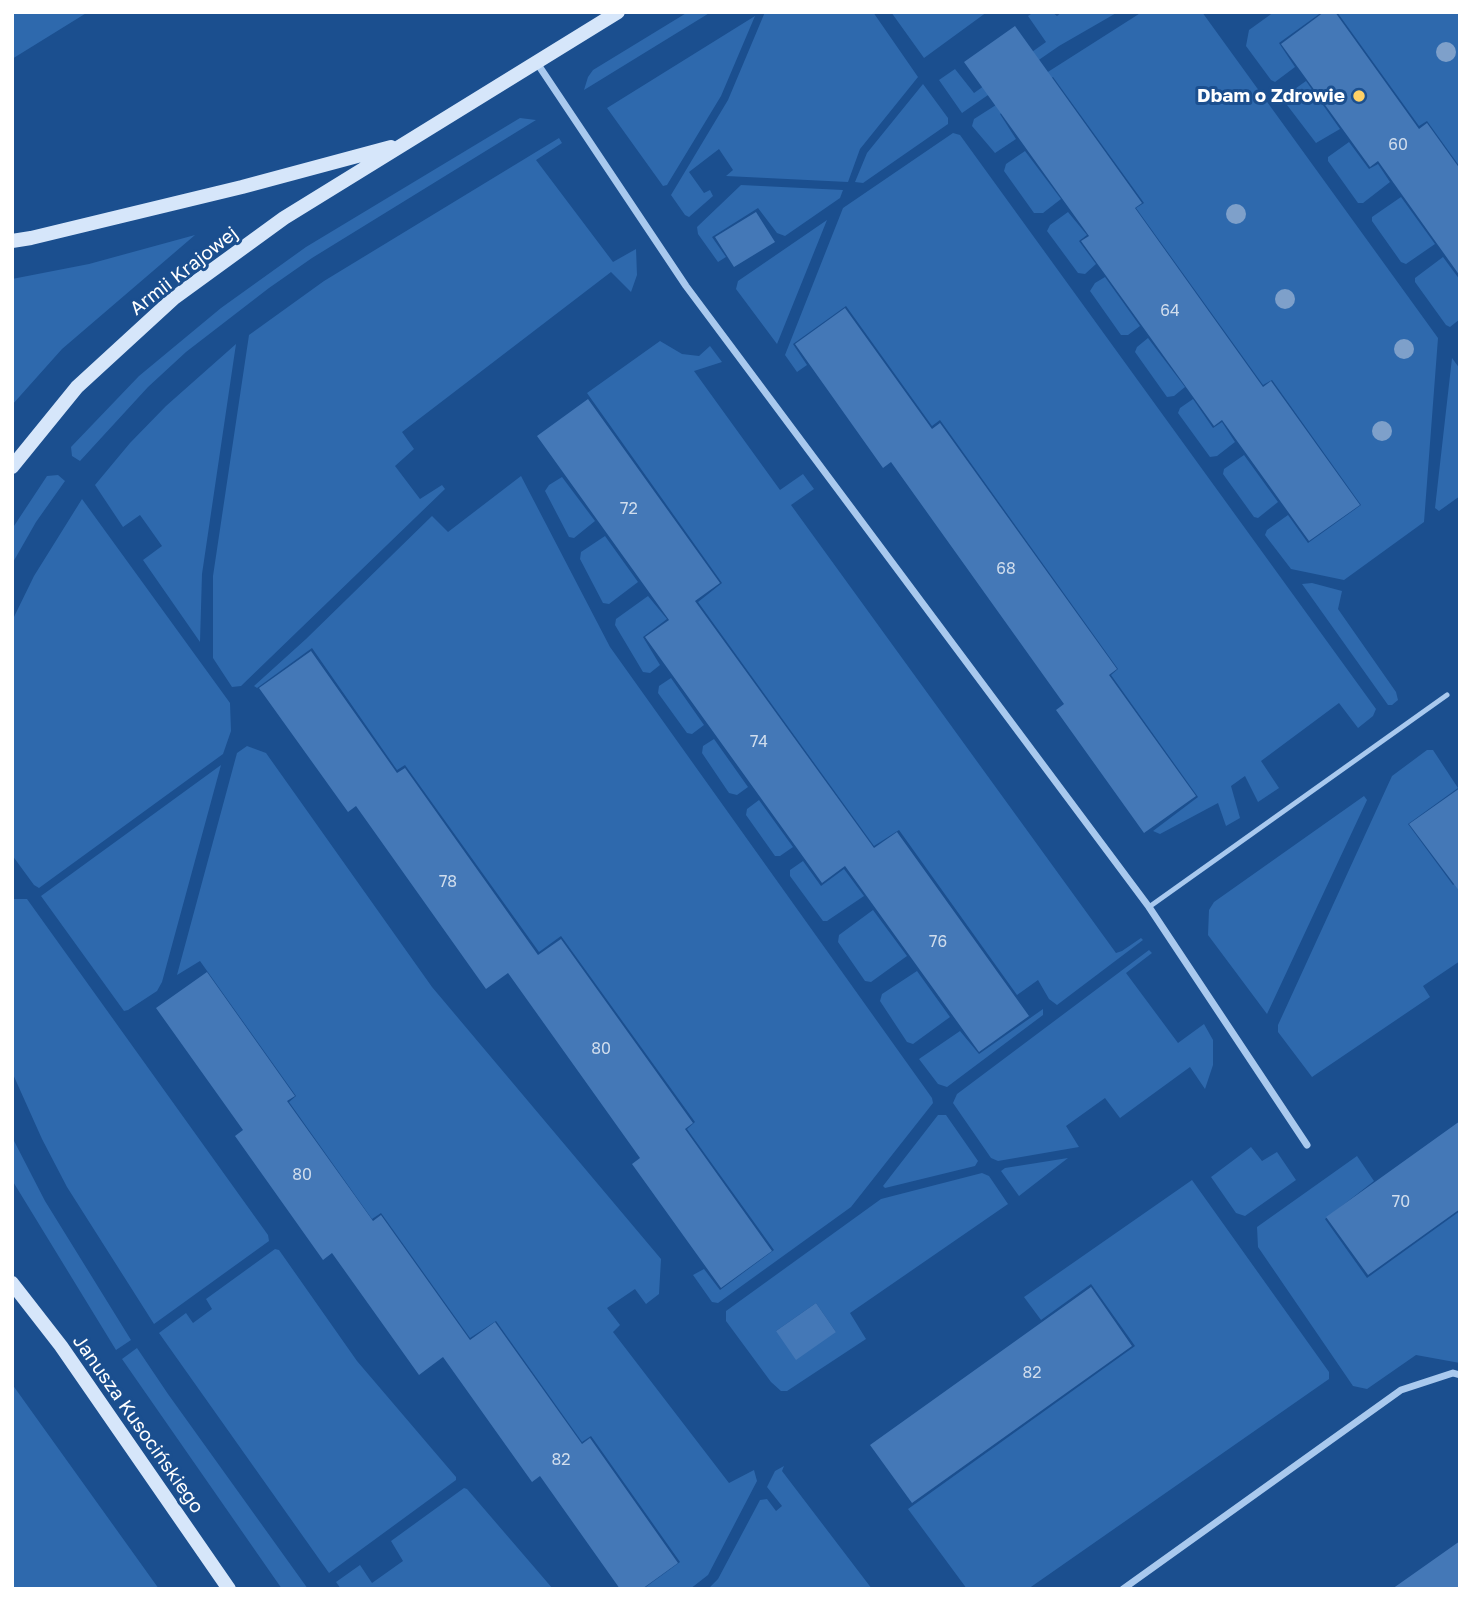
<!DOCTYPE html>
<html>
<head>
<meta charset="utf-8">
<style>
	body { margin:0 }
	#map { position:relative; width:1472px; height:1601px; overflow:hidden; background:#1b4f8f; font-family:"Golos Text",sans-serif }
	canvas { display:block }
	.frame { position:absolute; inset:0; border:14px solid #fff; pointer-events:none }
</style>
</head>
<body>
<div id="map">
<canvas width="1472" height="1601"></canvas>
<div class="frame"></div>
</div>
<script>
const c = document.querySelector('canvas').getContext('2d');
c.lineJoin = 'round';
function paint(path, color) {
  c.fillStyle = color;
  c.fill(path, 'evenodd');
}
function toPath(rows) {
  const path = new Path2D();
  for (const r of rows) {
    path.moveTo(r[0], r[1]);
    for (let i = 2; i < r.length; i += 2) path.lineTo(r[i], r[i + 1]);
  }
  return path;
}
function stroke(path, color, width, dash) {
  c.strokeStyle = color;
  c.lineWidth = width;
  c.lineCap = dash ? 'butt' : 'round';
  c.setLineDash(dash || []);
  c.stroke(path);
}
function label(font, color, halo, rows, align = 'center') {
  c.font = font + ' "Golos Text",sans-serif';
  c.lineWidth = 6;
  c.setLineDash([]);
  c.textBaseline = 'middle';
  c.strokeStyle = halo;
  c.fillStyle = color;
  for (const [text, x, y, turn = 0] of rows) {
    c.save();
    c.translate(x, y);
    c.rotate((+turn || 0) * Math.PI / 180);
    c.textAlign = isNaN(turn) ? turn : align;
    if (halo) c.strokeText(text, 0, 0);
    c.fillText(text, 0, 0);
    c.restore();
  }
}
const green = toPath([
	[12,12,88,12,12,59],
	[688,12,711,12,584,90,588,77,593,70],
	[765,12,873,12,918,77,860,149,848,182,726,176,733,170,719,149,689,172,704,193,710,190,713,196,689,217,685,215,671,195,728,100],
	[891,12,987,12,924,58],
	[1034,12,1052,12,1057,16,1062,12,1118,12,1059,46,962,113,939,80,955,69,974,93,1046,42,1028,16],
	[1142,12,1202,12,1438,338,1424,522,1344,580,1291,569,1265,535,1267,530,1288,515,1308,543,1361,505,1272,380,1263,385,1136,208,1144,203,1053,77,1000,114,1016,139,995,153,972,126,974,119],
	[1274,12,1322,12,1279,43,1295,67,1275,82,1271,80,1246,46,1249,30],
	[1337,12,1460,12,1460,167,1427,121,1419,126],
	[755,16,721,96,667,185,663,186,607,108],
	[1306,81,1340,129,1316,143,1284,101,1285,96],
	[923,84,948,118,948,124,863,183,855,182,867,153],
	[520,118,536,120,312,258,269,288,186,352,148,387,80,461,72,456,71,447,139,376,221,308,306,247],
	[953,133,960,135,1376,709,1373,716,1358,728,1339,703,1261,761,1279,788,1258,802,1245,776,1231,786,1240,818,1226,826,1218,803,1160,834,1153,831,1198,797,1111,675,1118,669,940,420,932,426,846,306,793,344,807,365,797,372,785,355,843,208],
	[559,138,562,143,536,160,613,262,636,249,637,275,631,292,611,272,402,432,414,449,395,466,420,499,442,485,445,489,241,686,232,687,213,658,213,576,249,335,324,281],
	[1349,142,1369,169,1378,164,1390,182,1363,203,1358,203,1328,161,1328,157],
	[1025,151,1061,199,1043,213,1034,213,1004,171,1006,164],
	[741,185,843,190,840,198,785,236,777,233,758,208,712,237,726,257,718,262,698,234,697,227],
	[1401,197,1435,244,1406,264,1401,262,1372,221,1372,217],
	[1068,212,1087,235,1079,241,1096,264,1085,274,1078,273,1047,231,1050,225],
	[827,220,777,344,736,289,738,281],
	[195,235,62,349,12,405,12,279,89,264],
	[1443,257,1460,280,1460,319,1450,327,1446,325,1415,282,1415,278],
	[1105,277,1140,326,1128,335,1121,335,1090,291,1095,283],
	[1148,338,1185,387,1174,396,1167,397,1135,352,1137,347],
	[660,341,682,354,699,356,710,346,722,362,694,371,780,490,803,474,814,489,791,505,1116,953,1122,951,1141,938,1143,940,1057,1005,1049,999,1038,980,1017,995,899,830,874,846,698,602,722,583,587,393],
	[236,344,202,574,200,642,143,560,162,546,140,515,123,527,95,485,130,443,166,406],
	[1452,358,1460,369,1460,496,1439,511,1435,508],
	[1193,399,1213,428,1222,422,1235,442,1217,456,1210,457,1178,413,1180,408],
	[1244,455,1278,502,1258,518,1254,517,1223,474,1224,469],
	[58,475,65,481,36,522,12,564,12,529,47,476],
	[521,476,610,647,932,1098,933,1103,851,1207,718,1303,712,1302,693,1275,704,1269,720,1290,774,1250,687,1129,695,1122,561,936,539,952,405,765,397,770,312,648,257,688,254,686,306,639,432,516,448,532],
	[562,477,595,521,574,538,569,537,545,491,549,485],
	[82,499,230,703,231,731,223,754,39,888,34,885,12,855,12,621,34,576],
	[605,536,638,582,609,604,603,603,580,559,581,552],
	[1312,583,1342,591,1338,609,1396,692,1398,700,1392,705,1388,705,1302,584],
	[648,596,667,619,643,637,660,665,650,673,643,672,615,625,616,619],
	[671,678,704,725,692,734,687,733,658,693,659,686],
	[714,739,748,787,737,795,729,793,702,753,703,746],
	[247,746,266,753,432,987,661,1259,659,1294,646,1304,635,1289,607,1308,620,1325,613,1332,729,1483,754,1470,757,1481,708,1575,690,1589,643,1589,680,1562,591,1436,582,1442,496,1321,470,1338,381,1213,372,1219,289,1102,296,1096,200,961,177,975,237,753],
	[1427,750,1433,750,1458,788,1408,824,1453,885,1460,880,1460,961,1423,986,1430,997,1312,1077,1278,1032,1278,1025,1392,776],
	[221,765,162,982,157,991,128,1010,124,1011,41,896],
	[1364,796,1367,800,1267,1014,1208,935,1209,910,1214,902],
	[759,800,793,847,780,856,775,856,746,815,747,809],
	[803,861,821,886,844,869,864,896,827,921,823,921,790,876,790,870],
	[12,899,27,899,268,1235,269,1241,154,1324,67,1187,42,1139,12,1072],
	[873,910,907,956,871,982,865,981,838,942,839,935],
	[1149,950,1152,953,1126,973,1178,1043,1204,1024,1213,1040,1213,1065,1205,1089,1190,1067,1120,1118,1105,1098,1066,1126,1079,1147,998,1161,991,1158,953,1103,957,1094],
	[917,971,950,1017,913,1044,907,1042,880,1001,882,994],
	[1043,1009,1043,1015,947,1087,938,1084,919,1059,960,1031,979,1054],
	[938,1115,946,1115,978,1161,975,1166,885,1188,883,1186],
	[12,1137,45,1201,131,1340,116,1350,12,1180],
	[1251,1147,1262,1161,1277,1152,1296,1180,1245,1216,1236,1213,1211,1177],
	[1357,1156,1374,1181,1325,1219,1367,1278,1460,1211,1460,1363,1416,1355,1367,1389,1353,1386,1258,1247,1257,1227],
	[1068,1158,1019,1196,1001,1171,1005,1168],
	[982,1173,989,1176,1008,1204,850,1313,866,1339,787,1391,781,1391,771,1382,726,1321,726,1311,881,1199],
	[816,1303,836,1332,776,1331],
	[1192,1180,1329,1372,1329,1379,1028,1589,967,1589,908,1509,1135,1346,1091,1284,1041,1320,1024,1297],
	[275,1249,279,1250,357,1361,456,1477,456,1480,329,1573,159,1333,186,1313,193,1323,212,1309,206,1299],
	[137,1348,168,1394,308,1589,282,1589,122,1359],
	[12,1384,159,1589,12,1589],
	[784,1466,782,1471,872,1589,708,1589,718,1579,760,1500,767,1499,776,1511,782,1506,767,1487,775,1471],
	[464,1488,467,1489,553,1589,341,1589,336,1582,360,1565,372,1583,403,1561,391,1541]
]);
const building = toPath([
	[1324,12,1335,12,1419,129,1427,123,1460,169,1460,276,1378,161,1370,167,1281,44],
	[1015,26,1142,203,1135,208,1263,387,1271,381,1360,505,1309,541,1222,420,1214,426,1081,241,1089,236,964,62],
	[756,212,775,242,734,267,715,237],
	[845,308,932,429,940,423,1117,669,1109,675,1196,796,1144,833,1056,710,1064,704,891,462,883,468,795,344],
	[588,399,720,583,695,601,874,848,897,832,1029,1016,979,1052,845,866,822,883,645,637,669,620,537,436],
	[311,651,397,773,405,768,538,955,561,939,693,1123,685,1129,772,1251,721,1288,632,1164,640,1158,508,973,486,989,356,806,348,812,259,688],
	[1460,788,1460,892,1409,824],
	[207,972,295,1096,287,1101,373,1221,381,1215,470,1340,495,1322,582,1444,590,1438,678,1563,642,1589,620,1589,540,1476,532,1482,443,1357,419,1375,332,1253,323,1260,235,1136,243,1130,156,1008],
	[1460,1121,1460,1209,1368,1275,1326,1217],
	[1091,1287,1132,1346,912,1503,870,1445],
	[816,1303,836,1332,796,1360,776,1331],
	[1460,1541,1460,1589,1392,1589]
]);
const lane = toPath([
	[1149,907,1447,695]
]);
const street = toPath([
	[537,63,686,286,1149,907,1307,1145],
	[1123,1589,1401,1390,1453,1373,1460,1375]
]);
const secondary = toPath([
	[12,241,31,238,242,187,391,147],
	[12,467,77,387,174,298,284,218,618,12],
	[12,1283,61,1346,229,1589]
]);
const trees = [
	[1446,52],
	[1236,214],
	[1285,299],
	[1404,349],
	[1382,431]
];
const markers = [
	[1359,96,7,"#ffd166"]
];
const numberNames = [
	["60",1398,145],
	["64",1170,311],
	["72",629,509],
	["68",1006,569],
	["74",759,742],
	["78",448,882],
	["76",938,942],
	["80",601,1049],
	["80",302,1175],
	["70",1401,1202],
	["82",1032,1373],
	["82",561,1460]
];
const poiNames = [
	["Dbam o Zdrowie",1345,96]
];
const streetNames = [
	["Armii Krajowej",184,271,-38],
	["Janusza Kusocińskiego",138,1424,55]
];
paint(green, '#2e69ad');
paint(building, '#4478b7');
stroke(lane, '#a9c9ee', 5);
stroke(street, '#a9c9ee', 7);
stroke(secondary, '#d6e6fa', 14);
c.fillStyle = '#7ea0ca';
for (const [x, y] of trees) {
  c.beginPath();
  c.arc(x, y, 10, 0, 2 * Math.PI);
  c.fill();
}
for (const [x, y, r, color] of markers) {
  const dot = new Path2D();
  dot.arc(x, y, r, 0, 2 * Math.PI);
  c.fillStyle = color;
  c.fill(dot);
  stroke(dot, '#1b4f8f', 2.5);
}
label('16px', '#d0dded', null, numberNames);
label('bold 19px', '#fff', '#1b4f8f', poiNames, 'right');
label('19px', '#fff', '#1b4f8f', streetNames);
</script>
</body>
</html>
